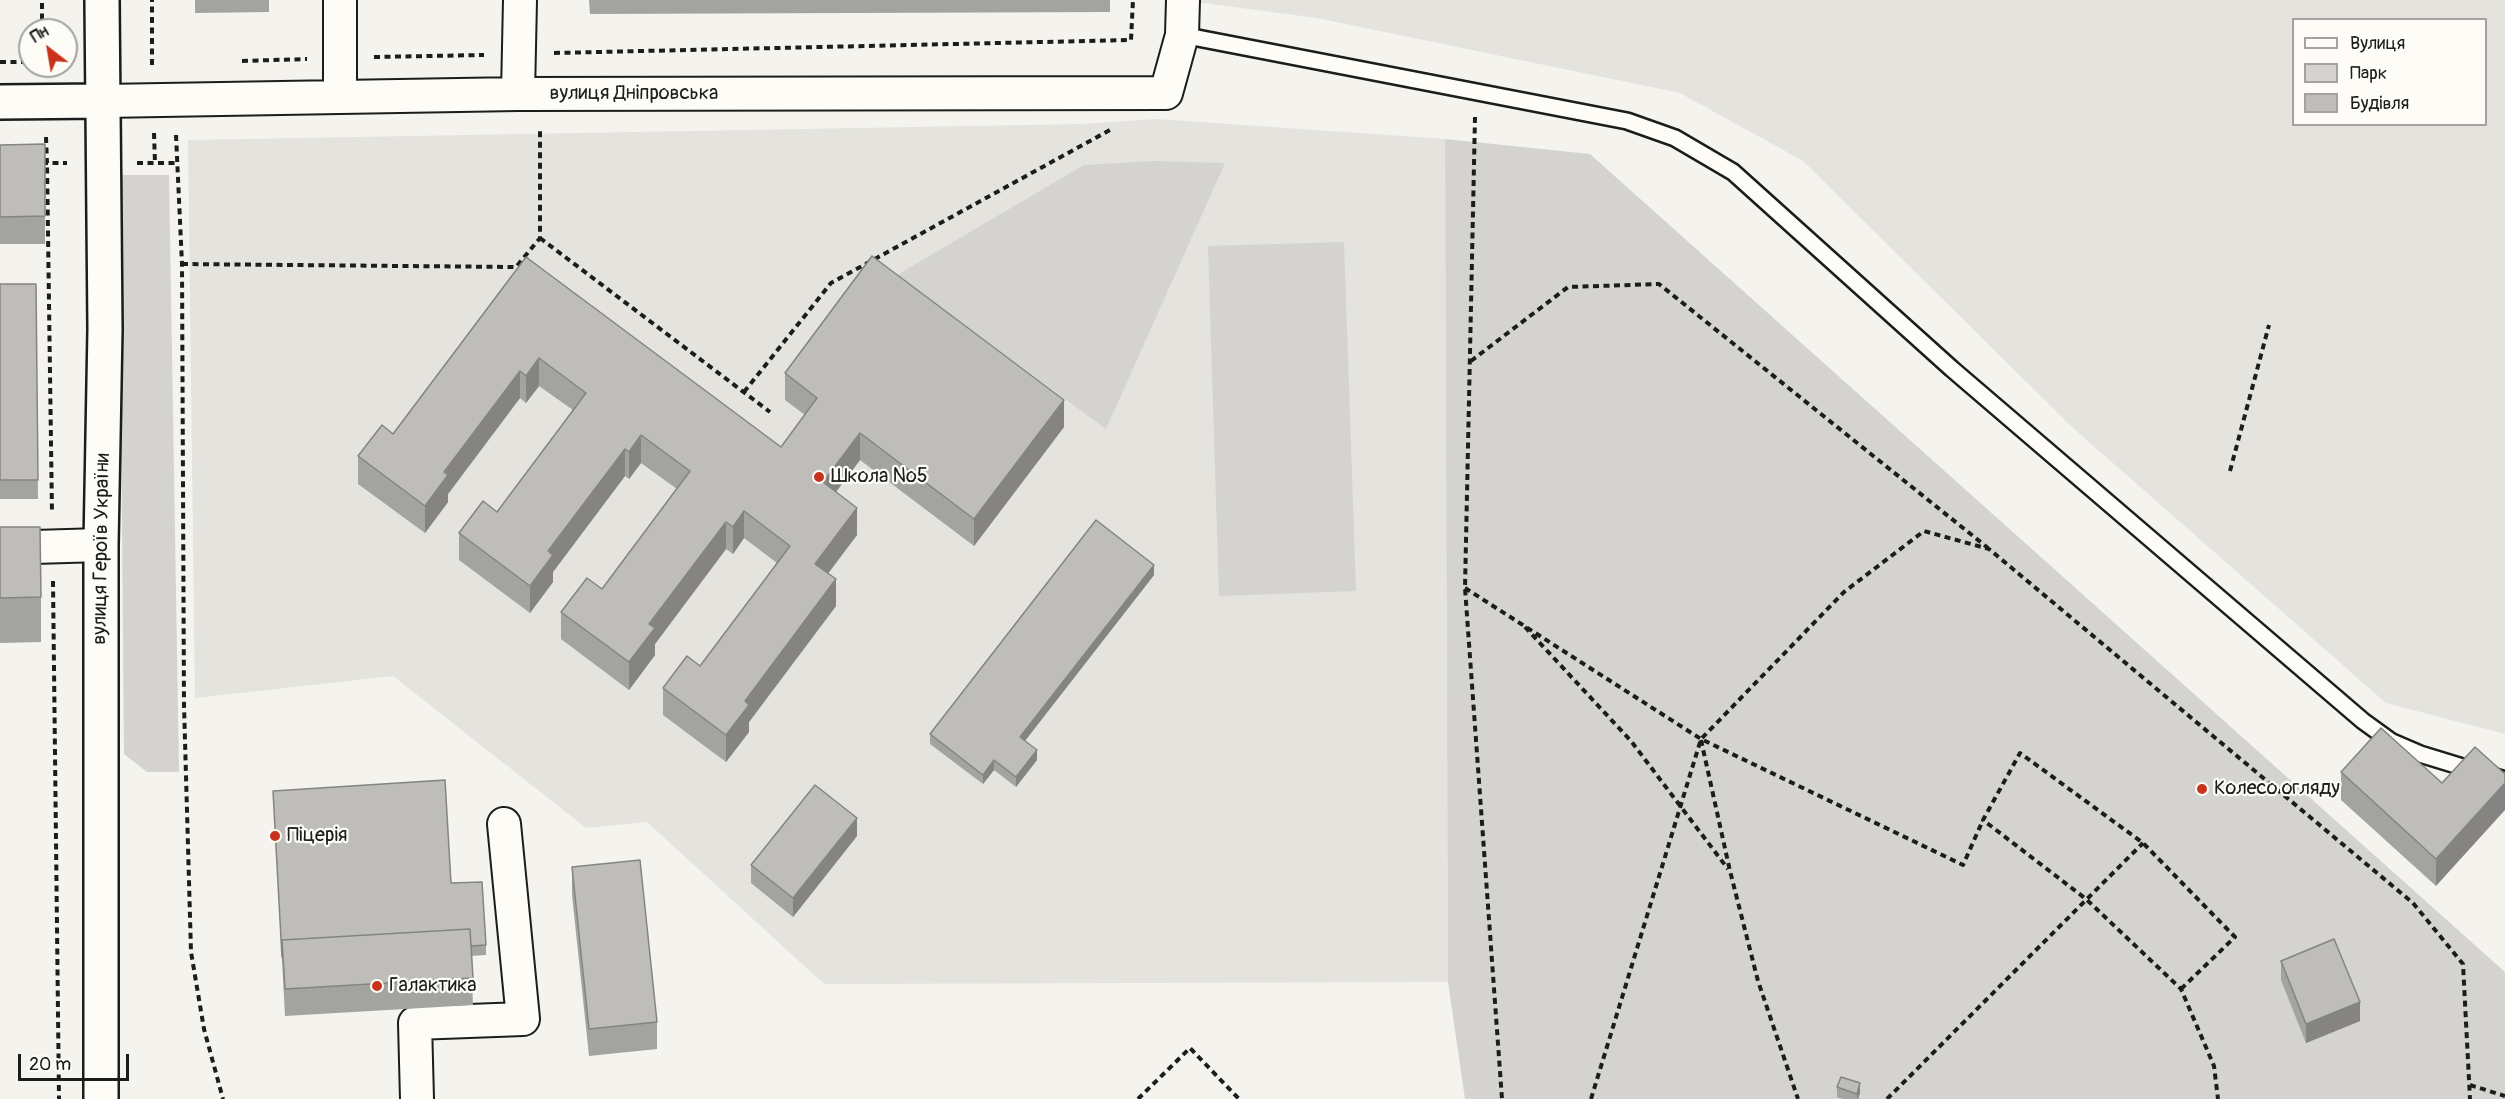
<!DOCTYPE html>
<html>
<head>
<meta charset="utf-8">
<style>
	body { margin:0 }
	#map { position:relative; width:2505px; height:1099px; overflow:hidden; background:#f4f3ee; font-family:Pangolin,sans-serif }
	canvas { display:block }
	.legend { position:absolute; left:2292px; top:18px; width:195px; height:108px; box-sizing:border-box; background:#fdfcf7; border:2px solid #a3a29f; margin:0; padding:8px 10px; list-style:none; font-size:18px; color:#1c1c1c }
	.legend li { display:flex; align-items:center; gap:12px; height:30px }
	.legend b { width:30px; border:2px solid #a3a29f }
	.north { position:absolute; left:18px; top:18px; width:60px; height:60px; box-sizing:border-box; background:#fdfcf7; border:2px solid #a3a29f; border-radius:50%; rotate:329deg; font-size:16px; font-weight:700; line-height:24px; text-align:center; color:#1c1c1c }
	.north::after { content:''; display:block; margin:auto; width:21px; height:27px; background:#c8321e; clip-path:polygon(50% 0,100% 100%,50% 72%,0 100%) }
	.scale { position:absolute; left:18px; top:1054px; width:111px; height:27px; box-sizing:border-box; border:3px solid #1c1c1c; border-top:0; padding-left:8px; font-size:18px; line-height:21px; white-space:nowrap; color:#1c1c1c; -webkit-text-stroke:4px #fdfcf7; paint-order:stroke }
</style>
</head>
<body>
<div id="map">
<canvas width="2505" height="1099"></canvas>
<ul class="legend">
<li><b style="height:8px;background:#fdfcf7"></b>Вулиця</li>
<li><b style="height:16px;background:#d4d3cf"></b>Парк</li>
<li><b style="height:16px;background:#bebdba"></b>Будівля</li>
</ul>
<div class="north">Пн</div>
<div class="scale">20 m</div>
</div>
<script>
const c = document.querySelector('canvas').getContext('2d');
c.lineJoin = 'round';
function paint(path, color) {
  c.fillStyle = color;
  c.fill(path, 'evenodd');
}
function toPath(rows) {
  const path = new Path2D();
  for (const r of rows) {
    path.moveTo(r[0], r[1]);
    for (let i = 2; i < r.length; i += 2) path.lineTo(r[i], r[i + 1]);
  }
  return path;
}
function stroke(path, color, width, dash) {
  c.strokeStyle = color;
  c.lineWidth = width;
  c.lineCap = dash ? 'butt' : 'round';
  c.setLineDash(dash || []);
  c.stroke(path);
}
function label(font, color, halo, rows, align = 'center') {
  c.font = font + ' Pangolin,sans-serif';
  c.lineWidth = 4.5;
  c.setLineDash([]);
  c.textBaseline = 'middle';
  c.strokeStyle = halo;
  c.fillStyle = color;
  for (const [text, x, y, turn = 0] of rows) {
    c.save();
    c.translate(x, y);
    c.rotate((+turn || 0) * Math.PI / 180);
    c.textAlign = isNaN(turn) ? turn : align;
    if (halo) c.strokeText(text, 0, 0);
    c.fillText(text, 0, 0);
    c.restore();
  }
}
const built = toPath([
	[1196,0,2505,0,2505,734,2386,703,2072,427,1803,161,1680,93,1317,18,1196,2],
	[2294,20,2486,20,2486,124,2294,124],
	[1157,119,1445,139,1448,982,824,984,647,822,586,828,393,676,195,698,188,140,1082,124]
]);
const green = toPath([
	[1445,139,1590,154,2505,972,2505,1099,1465,1099,1448,982],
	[1154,161,1225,163,1106,429,897,275,1084,165],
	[119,175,169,175,179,772,147,772,124,754],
	[1344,242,1356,591,1219,596,1208,246]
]);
const path = toPath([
	[42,30,42,0],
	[554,53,1131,40,1133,0],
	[374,57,484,55],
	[242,61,307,59],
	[0,62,30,62],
	[152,65,152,0],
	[1475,117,1465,588,1502,1099],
	[154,133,155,163],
	[176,135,182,264,184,705,191,952,204,1029,223,1099],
	[46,137,47,163,67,163],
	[41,163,47,163,52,513],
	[137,163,176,163],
	[540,238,770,412],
	[182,264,516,267,540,238,540,128],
	[1471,361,1568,287,1659,284,1988,548],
	[744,392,831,283,1110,130],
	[2230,471,2269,325],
	[53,581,59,1099],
	[1465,588,1701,739,1963,865,1983,820],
	[1525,627,1631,741,1728,869],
	[1701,740,1730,871,1758,981,1798,1099],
	[2181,989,2235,937,2143,843,2020,753,1983,820,2086,899,2181,989,2214,1066,2218,1099],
	[2470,1085,2505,1096],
	[1138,1099,1190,1048,1239,1099],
	[1591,1099,1701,739,1844,592,1924,531,1989,549,2413,903,2463,964,2470,1099],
	[1887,1099,2143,843]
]);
const service = toPath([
	[1182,35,1627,121,1675,138,1733,172,1952,369,2363,721,2392,742,2420,754,2505,780]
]);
const minor = toPath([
	[518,94,520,0],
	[340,97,340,0],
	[103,101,518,94,1166,93,1182,35,1183,0],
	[0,548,101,545],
	[417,1099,415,1023,523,1019,504,824]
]);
const tertiary = toPath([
	[0,102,103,101],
	[101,1099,101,545,105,329,102,0]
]);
const wall = toPath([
	[195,0,269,0,269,12,195,13],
	[589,0,1110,0,1110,12,590,14],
	[45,144,45,244,0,244,0,145],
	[526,257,781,447,805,415,785,400,785,373,1064,427,974,546,860,460,836,492,857,535,828,573,836,606,749,722,749,732,726,762,663,715,663,688,700,666,777,563,744,538,733,554,726,549,655,644,655,655,629,690,561,639,561,612,602,589,677,489,641,463,629,479,625,476,553,572,553,582,530,613,459,560,459,533,497,512,573,410,539,386,526,403,520,398,448,494,448,502,425,533,358,484,358,456,393,434],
	[0,284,36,284,38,499,0,499],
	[0,527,41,597,41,642,0,643],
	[1154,575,1025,741,1037,760,1016,787,994,770,983,784,930,744,930,734],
	[2341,772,2442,783,2436,886,2341,800],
	[273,791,451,883,486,945,486,955,471,956,473,1005,285,1016],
	[857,836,793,917,751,883,751,865],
	[572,867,657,1022,657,1049,589,1056,572,895],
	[2281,961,2360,1021,2306,1043,2281,980],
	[1837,1087,1860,1093,1858,1099,1843,1099,1837,1097]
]);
const shadedWall = toPath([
	[539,358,539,386,526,403,526,376],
	[520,371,520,398,448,494,448,502,425,533,425,506,444,472],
	[1064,400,1064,427,974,546,974,519],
	[860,433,860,460,823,509,823,482],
	[641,435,641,463,629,479,629,452],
	[625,449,625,476,553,572,553,582,530,613,530,586,548,551],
	[857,508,857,535,815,591,815,564],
	[744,511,744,538,733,554,733,527],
	[726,522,726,549,655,644,655,655,629,690,629,662,649,624],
	[1154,565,1154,575,1020,747,1020,737],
	[836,579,836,606,749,722,749,732,726,762,726,735,745,701],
	[1037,750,1037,760,1016,787,1016,777],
	[994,760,994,770,983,784,983,775],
	[2505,783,2505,810,2436,886,2436,859],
	[857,818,857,836,793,917,793,898],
	[2360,1002,2360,1021,2306,1043,2306,1024],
	[1860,1083,1860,1093,1858,1099,1857,1099,1857,1094]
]);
const building = toPath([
	[45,144,45,216,0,217,0,145,45,144],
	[872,256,1064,400,974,519,860,433,823,482,857,508,815,564,836,579,745,701,749,705,726,735,663,688,687,656,700,666,790,546,744,511,733,527,726,522,649,624,655,628,629,662,561,612,587,578,602,589,690,471,641,435,629,452,625,449,548,551,553,555,530,586,459,533,483,501,497,512,586,393,539,358,526,376,520,371,444,472,448,475,425,506,358,456,382,425,393,434,526,257,781,447,817,398,785,373,872,256],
	[0,284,36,284,38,480,0,480,0,284],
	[1096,520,1154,565,1020,737,1037,750,1016,777,994,760,983,775,930,734,1096,520],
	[0,527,40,527,41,597,0,598,0,527],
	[2381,728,2442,783,2475,747,2505,774,2505,783,2436,859,2341,772,2381,728],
	[445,780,451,883,482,882,486,945,471,946,470,929,282,940,282,957,273,791,445,780],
	[815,785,857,818,793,898,751,865,815,785],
	[640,860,657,1022,589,1029,572,867,640,860],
	[470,929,473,978,285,989,282,940,470,929],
	[2334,939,2360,1002,2306,1024,2281,961,2334,939],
	[1841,1077,1860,1083,1857,1094,1837,1087,1841,1077]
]);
const markers = [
	[819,477,6,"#c8321e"],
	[2202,789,6,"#c8321e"],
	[275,836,6,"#c8321e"],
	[377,986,6,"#c8321e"]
];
const streetNames = [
	["вулиця Дніпровська",634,94],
	["вулиця Героїв України",102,549,-89]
];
const poiNames = [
	["Школа №5",831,477],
	["Колесо огляду",2214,789],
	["Піцерія",287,836],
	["Галактика",389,986]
];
paint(built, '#e4e3de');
paint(green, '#d4d3cf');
stroke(service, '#1c1c1c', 20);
stroke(minor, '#1c1c1c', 36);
stroke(tertiary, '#1c1c1c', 38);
stroke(path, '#1c1c1c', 4, [6, 4.5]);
stroke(service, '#fdfcf7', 15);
stroke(minor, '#fdfcf7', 32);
stroke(tertiary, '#fdfcf7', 33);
paint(wall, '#a3a3a0');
paint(shadedWall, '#858482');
paint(building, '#bebdba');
stroke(building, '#858482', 1.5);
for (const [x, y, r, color] of markers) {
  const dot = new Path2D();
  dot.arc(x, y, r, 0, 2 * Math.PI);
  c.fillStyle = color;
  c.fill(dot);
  stroke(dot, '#fdfcf7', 2);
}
label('20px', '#1c1c1c', '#fdfcf7', streetNames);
label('20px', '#1c1c1c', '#fdfcf7', poiNames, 'left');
</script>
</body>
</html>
